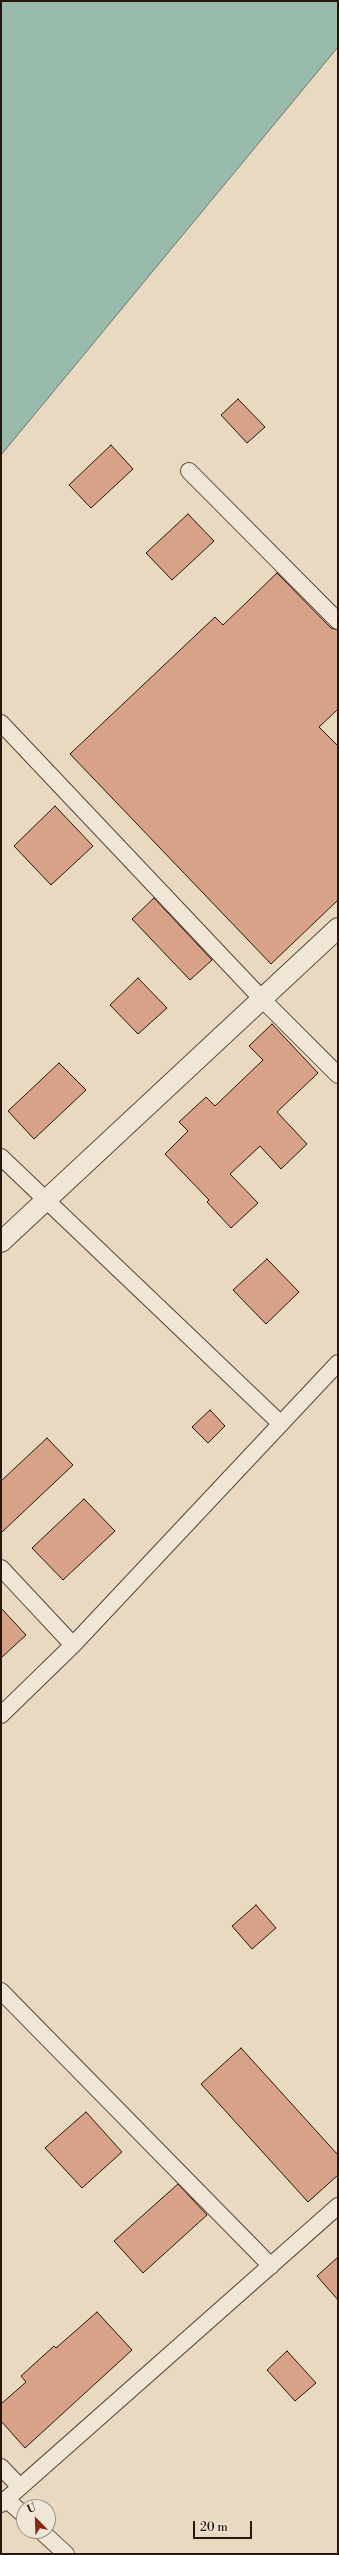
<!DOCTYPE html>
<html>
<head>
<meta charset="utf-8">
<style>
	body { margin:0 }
	#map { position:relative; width:339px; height:2555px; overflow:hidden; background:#e8d9c0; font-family:"Libre Bodoni",serif }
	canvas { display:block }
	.frame { position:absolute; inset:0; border:2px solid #27160b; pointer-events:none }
	.north { position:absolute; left:16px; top:2499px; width:40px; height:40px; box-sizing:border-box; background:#f0e6d6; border:1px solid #a09385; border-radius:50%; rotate:337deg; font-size:11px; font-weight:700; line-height:16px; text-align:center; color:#27160b }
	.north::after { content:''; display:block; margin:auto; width:14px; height:18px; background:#8f2418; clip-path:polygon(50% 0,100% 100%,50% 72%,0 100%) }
	.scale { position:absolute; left:193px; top:2521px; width:59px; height:18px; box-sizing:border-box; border:2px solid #27160b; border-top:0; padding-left:5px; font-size:12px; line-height:14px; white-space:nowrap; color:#27160b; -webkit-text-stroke:3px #f0e6d6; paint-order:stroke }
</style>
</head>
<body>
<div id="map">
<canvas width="339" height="2555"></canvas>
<div class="frame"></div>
<div class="north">U</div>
<div class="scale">20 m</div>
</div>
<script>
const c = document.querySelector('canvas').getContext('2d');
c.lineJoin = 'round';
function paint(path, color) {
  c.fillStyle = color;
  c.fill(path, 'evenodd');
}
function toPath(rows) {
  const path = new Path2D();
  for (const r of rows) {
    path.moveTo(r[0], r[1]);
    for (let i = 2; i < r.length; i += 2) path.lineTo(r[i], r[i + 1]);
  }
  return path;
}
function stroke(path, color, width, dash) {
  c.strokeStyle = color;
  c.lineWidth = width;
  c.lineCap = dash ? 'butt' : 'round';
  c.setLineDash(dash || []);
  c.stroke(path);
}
const water = toPath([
	[1,1,338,1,338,47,1,455,1,1]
]);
const building = toPath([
	[238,399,265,427,247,443,221,415,238,399],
	[111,445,133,469,91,508,69,485,111,445],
	[188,514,214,541,172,580,146,553,188,514],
	[277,573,331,628,338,630,338,709,319,727,338,746,338,900,271,964,70,754,215,617,223,625,277,573],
	[55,806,93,846,51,885,14,846,55,806],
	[154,898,212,960,190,980,132,919,154,898],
	[138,978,167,1008,138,1034,110,1005,138,978],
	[272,1024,318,1073,277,1112,307,1144,281,1169,260,1146,230,1174,258,1203,231,1228,207,1202,209,1200,165,1154,188,1131,179,1122,206,1097,215,1106,263,1060,249,1046,272,1024],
	[59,1063,86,1090,34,1139,8,1111,59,1063],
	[267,1259,299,1292,266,1324,233,1290,267,1259],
	[210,1410,225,1426,208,1443,192,1427,210,1410],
	[47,1438,73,1465,1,1533,1,1481,47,1438],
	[84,1499,115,1531,63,1580,32,1548,84,1499],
	[1,1608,26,1635,1,1658,1,1608],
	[256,1905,276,1928,252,1949,232,1926,256,1905],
	[241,2048,338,2155,338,2175,308,2202,201,2084,241,2048],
	[86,2112,122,2152,82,2188,45,2148,86,2112],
	[178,2184,207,2215,143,2273,114,2241,178,2184],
	[338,2257,338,2300,317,2276,338,2257],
	[97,2312,132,2350,25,2448,1,2421,1,2404,26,2382,21,2376,54,2346,56,2348,97,2312],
	[287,2351,316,2383,295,2401,267,2370,287,2351]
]);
const minor = toPath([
	[189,471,338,621],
	[1,723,263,1000,338,1075],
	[1,1157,281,1424],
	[1,1568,73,1645],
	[1,1715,73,1645,338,1363],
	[1,1991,271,2266],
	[1,2467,20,2487],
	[6,2499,24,2515],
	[1,2504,338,2206],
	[41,2531,66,2554]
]);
const tertiary = toPath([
	[1,1242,338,928]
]);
paint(water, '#98bbac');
stroke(water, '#6b796c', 1);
paint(building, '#d7a287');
stroke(building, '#27160b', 1);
stroke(minor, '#574738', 18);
stroke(tertiary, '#574738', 22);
stroke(minor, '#f0e6d6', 16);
stroke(tertiary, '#f0e6d6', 20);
</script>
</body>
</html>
